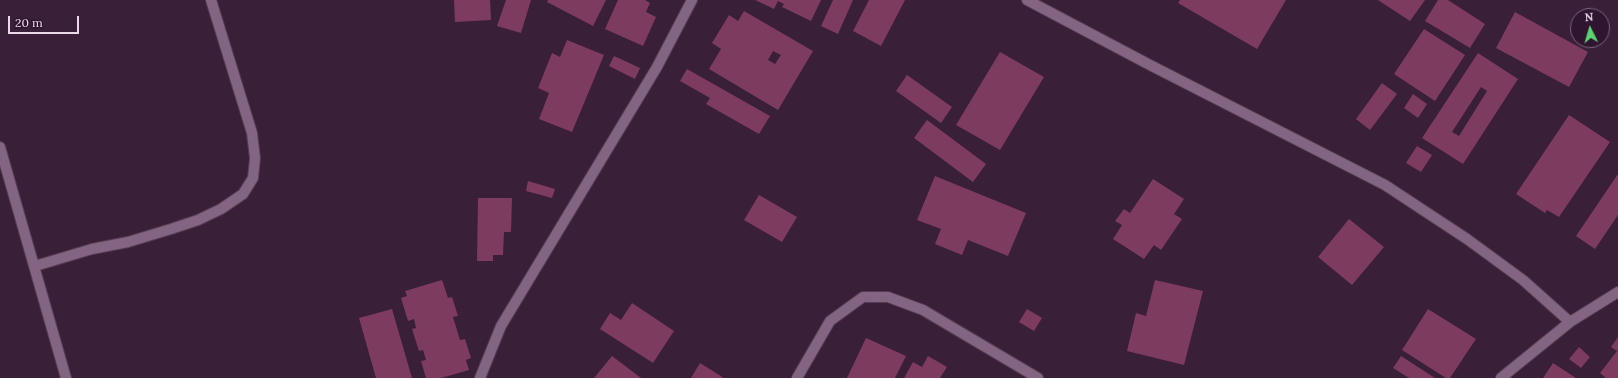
<!DOCTYPE html>
<html>
<head>
<meta charset="utf-8">
<style>
	body { margin:0 }
	#map { position:relative; width:1618px; height:378px; overflow:hidden; background:#3a1f39; font-family:Lora,serif }
	canvas { display:block }
	.north { position:absolute; left:1570px; top:8px; width:40px; height:40px; box-sizing:border-box; background:#2f152f; border:1px solid #7a637a; border-radius:50%; rotate:355deg; font-size:11px; font-weight:700; line-height:16px; text-align:center; color:#ebd9ea }
	.north::after { content:''; display:block; margin:auto; width:14px; height:18px; background:#57d570; clip-path:polygon(50% 0,100% 100%,50% 72%,0 100%) }
	.scale { position:absolute; left:8px; top:16px; width:71px; height:18px; box-sizing:border-box; border:2px solid #ebd9ea; border-top:0; padding-left:5px; font-size:12px; line-height:14px; white-space:nowrap; color:#ebd9ea; -webkit-text-stroke:3px #2f152f; paint-order:stroke }
</style>
</head>
<body>
<div id="map">
<canvas width="1618" height="378"></canvas>
<div class="north">N</div>
<div class="scale">20 m</div>
</div>
<script>
const c = document.querySelector('canvas').getContext('2d');
c.lineJoin = 'round';
function paint(path, color) {
  c.fillStyle = color;
  c.fill(path, 'evenodd');
}
function toPath(rows) {
  const path = new Path2D();
  for (const r of rows) {
    path.moveTo(r[0], r[1]);
    for (let i = 2; i < r.length; i += 2) path.lineTo(r[i], r[i + 1]);
  }
  return path;
}
function stroke(path, color, width, dash) {
  c.strokeStyle = color;
  c.lineWidth = width;
  c.lineCap = dash ? 'butt' : 'round';
  c.setLineDash(dash || []);
  c.stroke(path);
}
const building = toPath([
	[454,0,490,0,491,20,455,22],
	[506,0,531,0,521,33,497,26],
	[548,0,606,0,593,26,547,2],
	[618,0,645,0,650,3,646,12,656,17,643,46,605,29],
	[755,0,821,0,811,21,782,7,784,4,778,1,774,9],
	[833,0,853,0,838,34,821,26],
	[869,0,905,0,881,46,853,31],
	[1180,0,1286,0,1257,49,1178,3],
	[1378,0,1425,0,1410,21],
	[1438,0,1448,0,1485,24,1470,48,1425,21],
	[744,11,813,51,778,110,709,69,721,49,712,43,729,15,738,21],
	[773,51,781,55,775,64,768,60],
	[1515,12,1588,52,1569,87,1496,48],
	[1424,29,1465,55,1435,101,1394,74],
	[567,40,604,55,572,132,539,119,549,93,538,88,552,53,560,57],
	[1000,52,1044,77,1000,150,956,125],
	[1478,53,1518,79,1463,164,1422,138],
	[1481,87,1487,91,1459,136,1452,132],
	[614,56,640,68,635,79,609,66],
	[687,69,770,116,759,134,706,104,710,98,680,81],
	[907,75,952,107,941,123,896,91],
	[1382,83,1397,94,1370,130,1356,119],
	[1413,94,1427,104,1418,118,1404,108],
	[1569,115,1610,142,1559,217,1547,210,1545,213,1516,194],
	[927,120,986,164,973,182,914,138],
	[1417,146,1432,155,1421,172,1406,163],
	[1618,174,1618,215,1595,249,1576,236],
	[935,176,1026,213,1008,256,968,240,962,255,935,244,941,229,917,220],
	[1153,179,1184,199,1174,214,1182,219,1161,250,1154,245,1144,259,1113,239,1122,225,1115,221,1124,209,1130,213],
	[528,181,555,189,552,198,526,191],
	[759,195,797,217,782,242,744,220],
	[478,198,512,198,511,232,504,232,503,255,493,255,493,261,477,261],
	[1349,219,1384,247,1352,285,1318,257],
	[442,280,448,298,452,297,458,316,453,317,460,340,465,339,471,358,466,360,469,370,441,378,426,378,421,361,426,360,423,350,419,351,412,329,416,328,414,319,408,321,401,298,407,296,405,291],
	[1155,280,1203,291,1184,365,1127,351,1136,313,1146,316],
	[632,303,674,331,653,363,600,329,610,313,621,320],
	[392,309,412,378,376,378,359,318],
	[1027,309,1042,318,1034,331,1019,322],
	[1428,309,1476,339,1450,378,1446,378,1402,350],
	[1618,337,1618,378,1606,378,1600,373,1617,351,1611,347],
	[866,338,906,356,895,378,847,378],
	[1579,347,1590,357,1581,368,1569,359],
	[612,356,641,378,594,378],
	[928,356,947,367,940,378,904,378,913,362,922,367],
	[1401,356,1435,378,1409,378,1393,368],
	[700,363,724,378,691,378],
	[1553,363,1576,378,1543,378]
]);
const minor = toPath([
	[1027,0,1150,65,1385,185,1467,239,1523,280,1570,322],
	[0,147,66,378],
	[35,266,92,249,128,242,171,229,198,220,221,209,243,194,253,178,255,158,252,133,211,0],
	[480,378,501,326,657,67,692,0],
	[797,378,830,321,863,297,888,297,923,310,1038,378],
	[1501,378,1570,322,1618,292]
]);
paint(building, '#7d3b5f');
stroke(minor, '#553e55', 12);
stroke(minor, '#846483', 10);
</script>
</body>
</html>
